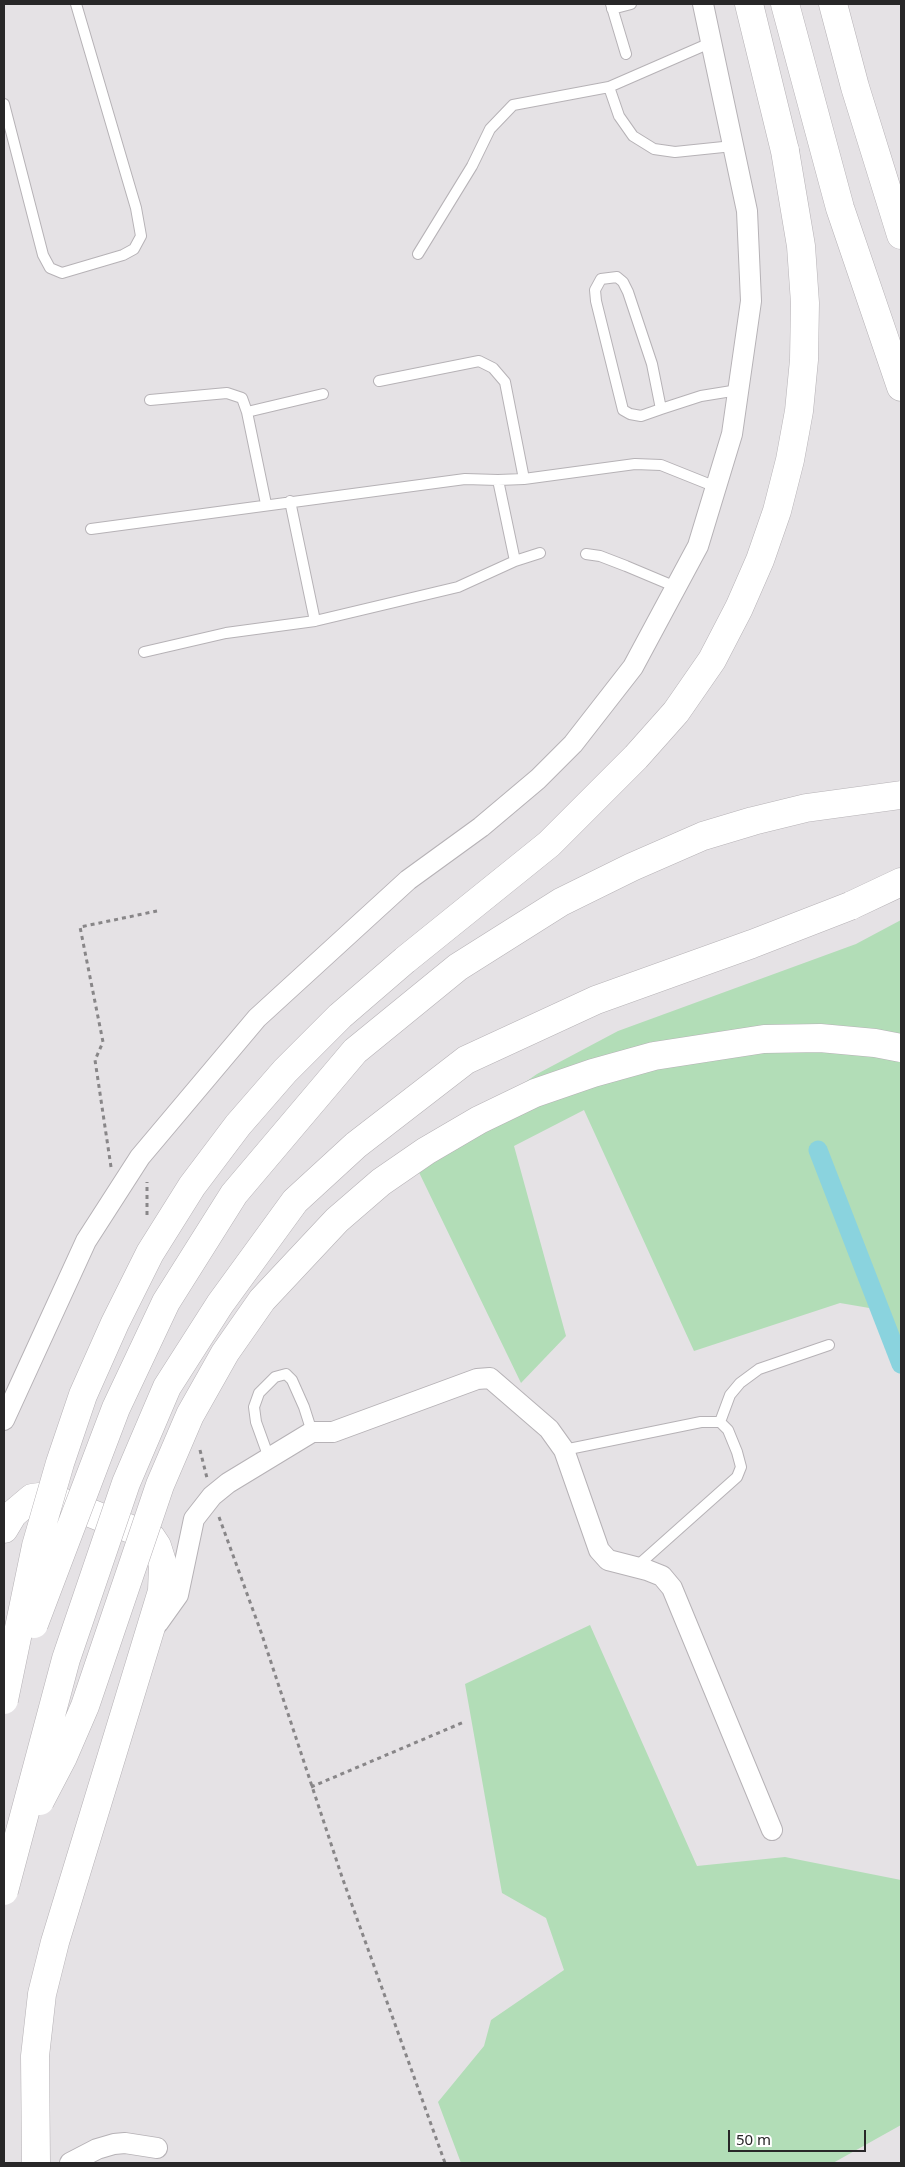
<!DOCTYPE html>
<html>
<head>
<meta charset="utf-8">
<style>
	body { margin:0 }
	#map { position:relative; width:905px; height:2167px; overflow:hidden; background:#e5e2e5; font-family:"Noto Sans",sans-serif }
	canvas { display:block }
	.frame { position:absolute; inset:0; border:5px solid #282728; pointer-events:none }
	.scale { position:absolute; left:728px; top:2130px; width:138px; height:22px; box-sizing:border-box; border:2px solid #282728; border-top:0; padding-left:6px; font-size:15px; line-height:18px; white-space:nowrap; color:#282728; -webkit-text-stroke:4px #fff; paint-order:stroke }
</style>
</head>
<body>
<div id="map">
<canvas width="905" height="2167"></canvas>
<div class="frame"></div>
<div class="scale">50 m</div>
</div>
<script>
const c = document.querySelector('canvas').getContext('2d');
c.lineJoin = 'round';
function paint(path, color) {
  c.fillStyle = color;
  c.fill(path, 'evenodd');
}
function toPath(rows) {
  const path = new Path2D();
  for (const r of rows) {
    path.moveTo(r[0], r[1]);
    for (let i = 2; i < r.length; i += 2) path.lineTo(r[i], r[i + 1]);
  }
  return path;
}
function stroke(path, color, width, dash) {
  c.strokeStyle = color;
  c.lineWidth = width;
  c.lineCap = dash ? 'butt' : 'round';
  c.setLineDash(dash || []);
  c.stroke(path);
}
const green = toPath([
	[901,920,901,1348,881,1310,840,1303,694,1351,584,1110,514,1146,566,1336,521,1383,413,1160,537,1074,618,1031,856,944],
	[590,1625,697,1866,785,1857,901,1880,901,2125,833,2163,461,2163,438,2102,484,2046,491,2020,564,1970,546,1918,502,1893,465,1684]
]);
const canal = toPath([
	[818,1150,901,1364]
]);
const path = toPath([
	[111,1167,95,1060,103,1042,80,927,157,911],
	[147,1215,147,1182],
	[200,1450,207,1478],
	[219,1517,261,1632,342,1877,445,2163],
	[311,1787,464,1722]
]);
const lane = toPath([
	[611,4,626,54],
	[612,9,631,4],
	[609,87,710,43],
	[4,104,43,255,50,268,62,273,123,255,134,249,141,236,136,208,76,4],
	[418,254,472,166,490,129,513,105,609,87,619,116,633,136,654,149,675,152,733,146],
	[379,381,479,361,493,368,505,382,524,479],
	[150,400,227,393,242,398,247,412,266,504],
	[661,409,641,416,630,414,623,410,596,301,595,290,601,279,617,277,623,282,628,292,652,364,661,409,701,396,738,390],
	[247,412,323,394],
	[498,480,515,561],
	[290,501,315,621],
	[91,529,465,479,498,480,524,479,635,464,661,465,716,487],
	[586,554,600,556,626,566,676,587],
	[144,652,226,633,315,621,458,587,515,561,540,553],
	[720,1422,730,1395,740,1383,759,1369,829,1345],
	[564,1450,701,1422,720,1422,728,1430,737,1452,741,1467,737,1477,636,1567],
	[269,1458,256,1422,254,1407,259,1393,275,1377,286,1374,292,1380,304,1407,312,1432]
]);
const street = toPath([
	[4,1420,86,1241,140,1157,257,1018,408,880,481,827,538,779,573,744,633,667,698,546,732,434,751,301,747,211,703,4],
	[158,1623,178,1595,194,1519,212,1496,228,1483,312,1432,333,1432,477,1379,490,1378,549,1429,564,1450,599,1550,608,1560,647,1570,662,1576,672,1588,772,1830],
	[70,2163,97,2149,114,2144,125,2143,157,2148]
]);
const highway = toPath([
	[749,4,785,151],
	[785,4,840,208,901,387],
	[833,4,855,87,901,235],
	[850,906,901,882],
	[4,1529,13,1514,32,1498,47,1496,151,1537,157,1546,163,1565,162,1591,55,1942,42,1994,35,2056,36,2163]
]);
const highwayBridge = toPath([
	[34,1624,116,1408,166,1302,234,1194,355,1051,458,967,561,902,632,867,703,836,753,821,806,808,901,795],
	[4,1700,36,1546,60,1463,83,1395,115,1323,150,1253,192,1186,238,1125,285,1071,340,1016,405,960,549,844,636,757,676,712,712,660,739,608,760,560,777,511,790,460,799,411,804,360,805,303,801,246,785,151],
	[40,1801,63,1757,85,1706,160,1485,190,1415,225,1353,262,1300,337,1220,381,1182,426,1151,479,1120,535,1093,593,1073,654,1056,764,1039,820,1038,875,1043,901,1048],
	[4,1891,66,1659,126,1483,167,1387,220,1304,295,1201,356,1145,466,1060,596,1000,752,944,850,906]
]);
paint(green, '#b2ddb7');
stroke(canal, '#8ad3de', 19);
stroke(lane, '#b6b2b6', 12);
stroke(street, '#b6b2b6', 22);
stroke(highway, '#b6b2b6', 29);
stroke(path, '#888688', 3, [4, 4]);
stroke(lane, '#fff', 10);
stroke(street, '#fff', 20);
stroke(highway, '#fff', 28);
stroke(highwayBridge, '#b6b2b6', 29, []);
stroke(highwayBridge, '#fff', 28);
</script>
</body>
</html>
